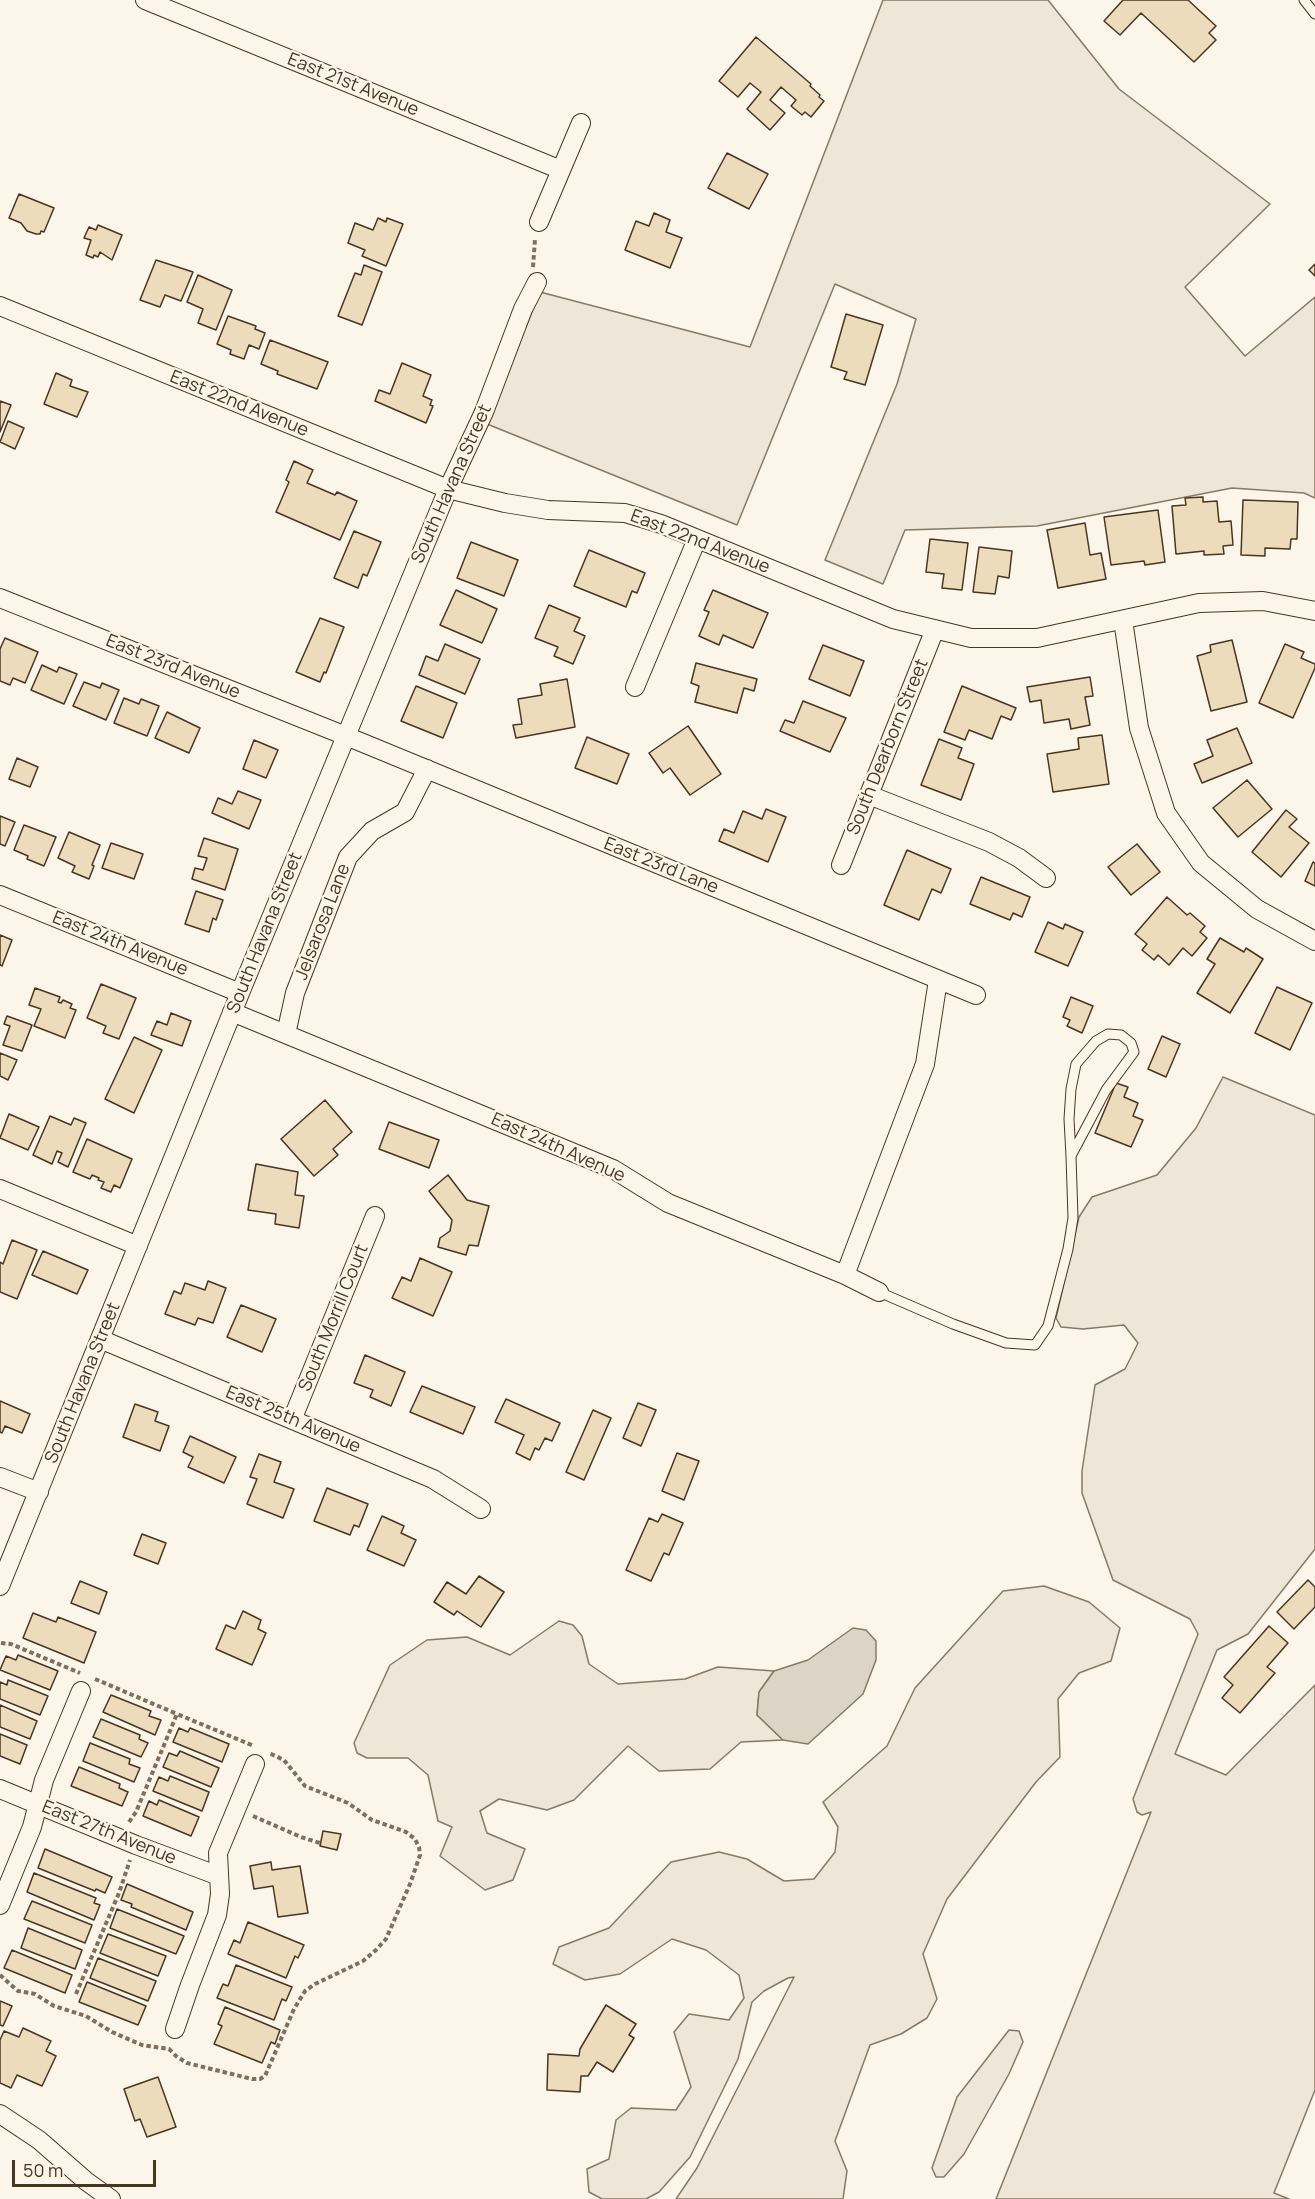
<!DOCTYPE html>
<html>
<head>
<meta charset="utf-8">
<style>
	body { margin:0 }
	#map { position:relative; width:1315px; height:2199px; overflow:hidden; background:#fbf6e9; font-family:Manrope,sans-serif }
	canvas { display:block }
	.scale { position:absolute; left:12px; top:2160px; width:144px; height:27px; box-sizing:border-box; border:3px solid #4a3520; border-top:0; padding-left:8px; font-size:18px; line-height:21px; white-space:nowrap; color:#4a3520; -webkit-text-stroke:4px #fbf6e9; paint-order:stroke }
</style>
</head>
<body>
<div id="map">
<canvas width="1315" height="2199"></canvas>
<div class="scale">50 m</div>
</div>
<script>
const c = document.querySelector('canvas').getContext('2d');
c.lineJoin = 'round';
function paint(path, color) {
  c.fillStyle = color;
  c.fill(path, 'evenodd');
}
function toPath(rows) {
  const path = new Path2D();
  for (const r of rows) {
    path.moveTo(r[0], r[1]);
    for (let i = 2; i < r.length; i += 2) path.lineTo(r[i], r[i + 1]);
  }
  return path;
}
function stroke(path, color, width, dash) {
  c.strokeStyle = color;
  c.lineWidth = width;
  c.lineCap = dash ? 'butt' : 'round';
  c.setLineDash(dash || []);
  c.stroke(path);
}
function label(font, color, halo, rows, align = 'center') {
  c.font = font + ' Manrope,sans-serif';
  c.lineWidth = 4.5;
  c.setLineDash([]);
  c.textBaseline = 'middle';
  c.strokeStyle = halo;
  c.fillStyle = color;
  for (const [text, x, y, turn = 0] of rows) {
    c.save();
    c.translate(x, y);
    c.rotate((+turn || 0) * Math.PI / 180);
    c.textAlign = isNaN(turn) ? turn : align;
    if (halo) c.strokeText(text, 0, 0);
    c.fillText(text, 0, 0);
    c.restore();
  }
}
const green = toPath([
	[883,0,1048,0,1119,89,1270,204,1185,287,1245,356,1315,297,1315,498,1304,493,1232,488,1037,526,905,530,883,584,825,560,897,384,916,319,835,284,737,525,487,424,540,292,750,347,883,0],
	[1223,1077,1315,1115,1315,1549,1248,1634,1217,1650,1175,1754,1226,1775,1315,1685,1315,2090,1274,2193,1289,2199,996,2199,1151,1812,1142,1815,1137,1812,1133,1799,1198,1634,1190,1619,1113,1580,1082,1493,1082,1471,1095,1385,1125,1369,1138,1343,1124,1325,1083,1329,1061,1327,1056,1318,1079,1217,1092,1197,1157,1175,1196,1128,1223,1077],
	[1044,1586,1089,1602,1120,1628,1111,1661,1079,1673,1058,1699,1060,1757,1036,1782,947,1899,923,1954,937,1999,927,2018,901,2034,870,2045,835,2141,847,2171,843,2199,676,2199,697,2168,794,1977,788,1978,764,1991,752,2002,738,2059,690,2157,659,2192,646,2199,602,2199,589,2192,587,2169,609,2159,616,2120,631,2108,676,2110,691,2087,674,2032,689,2014,729,2020,744,1998,739,1975,706,1950,672,1939,620,1974,585,1980,553,1964,559,1947,609,1928,671,1862,719,1852,747,1859,784,1881,814,1879,835,1852,838,1827,823,1802,887,1746,915,1688,1003,1591,1044,1586],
	[559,1621,573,1625,582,1636,589,1664,618,1684,685,1679,718,1667,774,1671,759,1692,757,1715,783,1740,741,1742,710,1769,659,1771,628,1746,574,1800,547,1810,499,1799,480,1811,487,1833,525,1849,513,1880,485,1890,440,1856,452,1827,438,1821,428,1775,408,1758,367,1758,357,1753,354,1743,390,1665,427,1640,467,1637,510,1655,559,1621],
	[1009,2030,1019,2031,1023,2042,1009,2074,964,2154,944,2177,936,2177,932,2168,957,2097,1009,2030]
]);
const water = toPath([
	[853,1628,866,1630,876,1641,876,1660,863,1694,808,1744,783,1740,757,1715,759,1692,774,1671,808,1660,853,1628]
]);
const building = toPath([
	[1123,0,1188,0,1216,26,1209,33,1216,40,1194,62,1141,13,1120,35,1104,21,1123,0],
	[756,37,811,84,810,86,820,95,819,97,824,101,811,117,805,112,802,115,791,106,796,100,781,87,770,100,785,113,770,130,747,109,761,92,750,83,738,97,719,81,756,37],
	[727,153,768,174,749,209,708,188,727,153],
	[19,194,54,208,44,232,41,231,40,234,36,234,27,231,21,223,9,218,19,194],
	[654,213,670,220,666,232,682,238,670,268,625,250,636,221,649,226,654,213],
	[378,218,386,222,387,218,403,224,386,266,362,256,365,250,348,243,355,223,373,230,378,218],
	[98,225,122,235,112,260,100,252,98,257,94,255,93,258,86,255,91,240,84,238,89,227,96,230,98,225],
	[156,260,193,272,181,301,165,295,160,307,140,300,156,260],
	[1315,264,1315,276,1309,270,1315,264],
	[364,265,382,272,362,325,338,316,355,273,361,275,364,265],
	[198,275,232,290,216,330,198,323,203,309,187,302,198,275],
	[846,314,883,325,865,385,844,379,847,372,831,367,846,314],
	[228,316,256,326,255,329,265,333,259,349,249,345,244,359,230,354,231,350,217,344,228,316],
	[270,340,328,362,317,389,277,374,278,371,261,364,270,340],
	[402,363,431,375,423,396,432,400,430,405,433,406,426,423,375,401,379,390,390,394,402,363],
	[56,373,72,380,70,386,88,392,77,417,44,404,56,373],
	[0,401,11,405,0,432,0,401],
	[8,421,24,428,15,449,0,442,8,421],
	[294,461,313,470,307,483,335,495,337,492,357,501,340,540,276,512,289,482,286,480,294,461],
	[1203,497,1203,502,1217,501,1219,522,1231,521,1233,545,1223,546,1224,554,1204,555,1204,551,1176,554,1172,506,1186,505,1185,498,1203,497],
	[1243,500,1298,502,1297,539,1291,539,1290,549,1265,548,1265,556,1241,555,1243,500],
	[1158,510,1165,562,1145,565,1144,561,1111,565,1104,517,1158,510],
	[1085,523,1090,555,1101,553,1106,579,1058,588,1047,530,1085,523],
	[354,531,381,542,367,576,363,574,358,588,334,578,354,531],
	[930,539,968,543,962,590,942,588,944,574,926,572,930,539],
	[471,542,518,560,504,596,457,578,471,542],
	[979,547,1012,551,1009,578,998,576,995,594,973,592,979,547],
	[589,550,645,573,637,593,632,591,626,607,574,586,589,550],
	[456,590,497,609,482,643,440,625,456,590],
	[713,590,768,613,753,648,723,635,719,645,699,636,709,612,704,610,713,590],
	[549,605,580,618,574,631,585,636,573,664,554,656,558,647,535,638,549,605],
	[320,618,344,627,326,673,324,672,320,682,296,672,320,618],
	[5,638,38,652,25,683,13,678,10,685,0,681,0,649,5,638],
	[1232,640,1247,702,1211,711,1197,656,1211,652,1210,645,1232,640],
	[445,644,480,659,465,694,419,675,426,656,438,661,445,644],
	[1285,644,1304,652,1301,658,1315,664,1315,668,1293,718,1259,703,1285,644],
	[823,645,864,661,850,696,809,679,823,645],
	[696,663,757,679,754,691,744,688,737,713,695,702,699,686,691,683,696,663],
	[42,665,57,672,59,667,77,674,64,704,31,690,42,665],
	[1090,677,1093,696,1085,697,1090,725,1071,729,1069,719,1044,723,1041,700,1030,702,1027,687,1090,677],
	[567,679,575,727,516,738,513,725,522,724,518,699,542,695,540,684,567,679],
	[84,682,100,688,102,683,119,690,106,720,73,706,84,682],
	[416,686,457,703,443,738,401,721,416,686],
	[962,686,1016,708,1011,720,1001,716,992,739,969,730,965,740,944,732,962,686],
	[124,698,139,704,141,699,159,706,147,736,114,723,124,698],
	[803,701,846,718,830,752,780,731,785,720,794,723,803,701],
	[167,712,200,728,189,753,155,738,167,712],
	[688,726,721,774,690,795,670,768,663,773,649,753,688,726],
	[1237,728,1252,763,1202,783,1194,764,1213,756,1207,740,1237,728],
	[1102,735,1109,784,1053,792,1047,754,1079,749,1078,738,1102,735],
	[587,737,629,754,617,784,575,768,587,737],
	[939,739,962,748,958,758,974,764,961,800,921,785,939,739],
	[254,740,278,750,266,778,243,769,254,740],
	[17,758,38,767,30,787,9,779,17,758],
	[1247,780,1272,809,1238,837,1213,808,1247,780],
	[238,791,261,800,249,829,212,813,218,798,232,804,238,791],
	[766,809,786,817,768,862,719,841,724,829,734,833,743,811,762,819,766,809],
	[1286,810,1297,819,1289,827,1309,843,1281,877,1252,852,1286,810],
	[0,816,15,822,5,846,0,844,0,816],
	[24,825,56,837,44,866,27,859,28,856,14,850,24,825],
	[69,832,100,845,92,865,94,866,89,879,72,872,75,866,58,858,69,832],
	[204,838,238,849,225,890,192,879,195,868,203,870,207,858,198,856,204,838],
	[111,843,143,854,134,879,102,868,111,843],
	[1137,844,1160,872,1131,895,1108,867,1137,844],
	[907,850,951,869,941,893,932,889,919,920,884,905,907,850],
	[1313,862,1315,863,1315,886,1305,881,1313,862],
	[981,877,1030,897,1022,917,1013,913,1010,920,970,904,981,877],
	[196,891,223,900,216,920,213,918,209,932,185,924,196,891],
	[1167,897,1187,915,1190,913,1205,926,1200,932,1207,938,1192,956,1183,948,1169,965,1158,955,1154,960,1142,950,1147,944,1135,934,1167,897],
	[1048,922,1063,929,1065,924,1083,932,1068,966,1035,952,1048,922],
	[0,935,12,940,2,966,0,965,0,935],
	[1220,938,1244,952,1246,948,1263,959,1230,1013,1197,993,1215,964,1207,959,1220,938],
	[101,984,136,998,119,1039,103,1033,106,1026,87,1018,101,984],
	[1277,987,1312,1003,1290,1050,1255,1033,1277,987],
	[35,988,60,997,58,1002,61,1003,63,1000,72,1004,70,1008,76,1010,65,1038,34,1026,41,1009,29,1005,35,988],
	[1071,997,1093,1006,1082,1033,1067,1026,1070,1020,1063,1017,1071,997],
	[171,1013,191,1021,182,1046,151,1035,157,1021,167,1025,171,1013],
	[7,1016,32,1025,22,1051,3,1045,10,1026,4,1024,7,1016],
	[1162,1036,1180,1044,1166,1077,1148,1069,1162,1036],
	[134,1037,162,1050,134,1113,105,1099,134,1037],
	[0,1053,17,1060,8,1080,0,1076,0,1053],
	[1116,1083,1128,1087,1124,1097,1138,1103,1133,1116,1143,1120,1131,1147,1095,1133,1116,1083],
	[325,1100,352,1132,333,1149,338,1155,314,1176,281,1139,325,1100],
	[9,1114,39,1127,28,1150,0,1138,9,1114],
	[50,1116,71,1125,74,1118,86,1123,68,1167,58,1162,62,1153,57,1151,52,1164,33,1155,50,1116],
	[389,1122,439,1140,429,1168,379,1149,389,1122],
	[87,1139,132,1159,120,1188,114,1185,111,1192,101,1188,104,1182,98,1180,99,1178,92,1175,90,1179,73,1172,87,1139],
	[256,1164,298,1172,295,1195,304,1196,299,1228,275,1224,276,1214,248,1210,256,1164],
	[448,1175,467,1200,489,1206,478,1246,469,1245,466,1255,438,1247,440,1238,450,1231,452,1220,429,1191,448,1175],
	[12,1240,37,1250,17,1299,0,1292,0,1262,3,1264,12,1240],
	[43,1251,88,1270,77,1294,32,1275,43,1251],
	[420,1258,452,1272,433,1316,392,1298,402,1277,411,1281,420,1258],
	[208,1281,226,1288,213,1323,198,1318,195,1325,165,1314,174,1291,181,1294,185,1283,205,1290,208,1281],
	[241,1305,276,1319,262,1352,227,1337,241,1305],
	[365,1355,405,1372,391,1406,370,1397,373,1390,354,1383,365,1355],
	[422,1386,475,1407,463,1434,410,1412,422,1386],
	[506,1399,560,1423,552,1441,545,1438,539,1450,535,1448,530,1460,516,1453,524,1435,495,1422,506,1399],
	[0,1401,30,1414,22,1433,5,1426,2,1433,0,1432,0,1401],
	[638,1403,656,1410,641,1446,623,1438,638,1403],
	[135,1404,158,1412,155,1421,169,1426,160,1451,123,1437,135,1404],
	[593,1410,611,1418,584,1480,566,1472,593,1410],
	[190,1436,236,1457,224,1483,188,1467,193,1457,183,1452,190,1436],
	[677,1453,699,1461,684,1500,662,1491,677,1453],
	[259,1454,281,1462,274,1482,294,1489,283,1518,247,1504,257,1479,250,1477,259,1454],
	[327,1488,368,1504,359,1527,354,1525,350,1535,314,1521,327,1488],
	[662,1514,683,1523,669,1555,664,1553,651,1581,626,1570,649,1518,658,1522,662,1514],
	[382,1516,404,1526,401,1533,416,1540,404,1566,367,1550,382,1516],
	[142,1534,166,1543,158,1564,134,1555,142,1534],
	[479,1576,504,1592,481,1627,457,1611,454,1615,434,1602,447,1582,466,1594,479,1576],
	[1308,1580,1315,1587,1315,1607,1294,1629,1277,1612,1308,1580],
	[80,1581,107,1592,99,1614,71,1603,80,1581],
	[243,1611,261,1620,258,1629,266,1633,252,1665,216,1649,226,1625,235,1629,243,1611],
	[33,1613,56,1622,58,1617,96,1632,84,1663,23,1638,33,1613],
	[1269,1626,1288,1643,1267,1667,1275,1673,1240,1713,1222,1698,1233,1685,1224,1677,1269,1626],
	[18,1655,58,1671,50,1690,0,1670,6,1656,16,1660,18,1655],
	[8,1680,48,1696,40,1715,0,1699,0,1682,7,1685,8,1680],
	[111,1695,151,1711,149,1716,161,1720,155,1735,103,1712,111,1695],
	[0,1705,37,1721,30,1739,0,1727,0,1705],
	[101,1719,140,1735,139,1739,148,1743,141,1757,93,1737,101,1719],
	[179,1728,188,1732,190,1728,229,1744,222,1762,173,1742,179,1728],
	[0,1734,27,1745,20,1764,0,1756,0,1734],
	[90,1743,130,1759,129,1764,140,1768,134,1782,83,1761,90,1743],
	[180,1751,219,1768,211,1787,163,1767,169,1753,177,1756,180,1751],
	[79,1767,120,1784,119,1788,128,1792,122,1806,71,1786,79,1767],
	[170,1776,209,1792,202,1811,153,1791,159,1777,168,1781,170,1776],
	[159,1800,199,1817,191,1836,143,1816,149,1801,157,1805,159,1800],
	[323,1831,341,1834,337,1850,320,1846,323,1831],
	[45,1849,112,1877,105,1893,96,1889,95,1891,38,1868,45,1849],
	[271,1862,272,1870,300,1866,308,1913,278,1917,273,1886,254,1889,250,1866,271,1862],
	[34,1873,96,1898,94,1903,100,1905,94,1920,27,1892,34,1873],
	[127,1884,193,1912,186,1930,131,1907,132,1904,121,1900,127,1884],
	[32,1901,92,1925,85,1943,24,1919,32,1901],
	[117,1909,184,1936,176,1954,110,1928,117,1909],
	[248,1922,304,1945,298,1958,295,1956,286,1978,228,1954,234,1940,240,1943,248,1922],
	[28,1928,82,1950,75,1969,21,1948,28,1928],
	[108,1934,166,1956,158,1976,100,1953,108,1934],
	[12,1950,72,1975,65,1993,4,1968,12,1950],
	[98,1958,156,1981,148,2001,90,1978,98,1958],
	[236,1965,292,1987,286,2001,282,1999,274,2020,217,1998,223,1984,228,1986,236,1965],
	[87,1982,146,2006,138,2025,79,2002,87,1982],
	[0,2001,12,2006,3,2026,0,2025,0,2001],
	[606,2005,636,2024,629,2035,634,2038,613,2072,597,2062,588,2076,581,2076,580,2092,547,2090,548,2054,579,2056,580,2049,606,2005],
	[225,2007,280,2030,275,2044,271,2042,262,2063,214,2044,222,2026,218,2024,225,2007],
	[23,2028,51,2041,46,2051,56,2056,42,2086,17,2075,11,2088,0,2083,0,2040,4,2031,19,2037,23,2028],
	[158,2077,176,2127,147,2137,140,2119,135,2121,124,2089,158,2077]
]);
const path = toPath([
	[533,267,535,239],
	[1,1643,11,1644,80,1673],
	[95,1679,177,1714],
	[253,1816,301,1837,320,1843],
	[129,1822,136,1812,177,1714,254,1746],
	[0,1975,18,1991,35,1994,54,2006,86,2016,112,2032,142,2045,169,2049,176,2056,187,2063,252,2079,260,2079,265,2076,294,2009,305,1991,315,1984,363,1961,376,1950,386,1939,410,1884,420,1855,419,1847,415,1839,406,1832,372,1820,348,1803,305,1786,284,1760,269,1753],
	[76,1994,119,1893,130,1860]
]);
const lane = toPath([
	[1304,0,1315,14],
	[879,1292,953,1324,1006,1343,1035,1345,1048,1326,1068,1249,1073,1218,1071,1156,1069,1119,1071,1089,1076,1064,1096,1041,1108,1034,1121,1035,1131,1043,1134,1052,1106,1090,1071,1156]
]);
const street = toPath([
	[145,0,561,170],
	[539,222,581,123],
	[0,306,448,489,505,503,548,510,625,513,661,524,893,619,971,638,1037,638,1199,603,1263,601,1315,611],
	[0,598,346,736,976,995],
	[1123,620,1139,728,1166,813,1201,863,1257,909,1315,941],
	[635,687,697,539],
	[869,795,989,842,1019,858,1046,878],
	[841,865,935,629],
	[0,895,240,993],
	[232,1012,613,1169,668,1203,845,1275,879,1292],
	[286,1034,295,993,348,857,372,831,405,812,427,769],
	[0,1189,138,1246],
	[845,1275,925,1064,938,980],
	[100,1339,433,1479,481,1509],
	[292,1420,375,1216],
	[0,1477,39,1492],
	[0,1586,240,993,448,489,484,412,523,309,537,282],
	[0,1789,136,1845,219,1876],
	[0,1905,32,1827,44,1780,81,1691],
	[175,2029,190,1985,217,1915,220,1894,218,1853,255,1764],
	[0,2114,39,2140,86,2181,111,2199]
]);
const streetNames = [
	["East 21st Avenue",353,85,22],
	["East 22nd Avenue",239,404,22],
	["South Havana Street",452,484,-66],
	["East 22nd Avenue",700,542,21],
	["East 23rd Avenue",173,667,22],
	["South Dearborn Street",888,747,-68],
	["East 23rd Lane",661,866,22],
	["Jelsarosa Lane",323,922,-69],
	["South Havana Street",265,933,-68],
	["East 24th Avenue",120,944,22],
	["East 24th Avenue",558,1148,24],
	["South Morrill Court",334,1318,-68],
	["South Havana Street",83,1383,-68],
	["East 25th Avenue",293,1420,23],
	["East 27th Avenue",109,1833,22]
];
paint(green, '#ede6d9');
stroke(green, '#887966', 1.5);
paint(water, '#dcd4c6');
stroke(water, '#887966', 1.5);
paint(building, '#ecdcbc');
stroke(building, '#4a3520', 1.5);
stroke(lane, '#4a3520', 11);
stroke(street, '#4a3520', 20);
stroke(path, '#7f6f5c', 4, [4.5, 3]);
stroke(lane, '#fbf6e9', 9);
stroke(street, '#fbf6e9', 18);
label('18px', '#4a3520', '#fbf6e9', streetNames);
</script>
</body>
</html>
